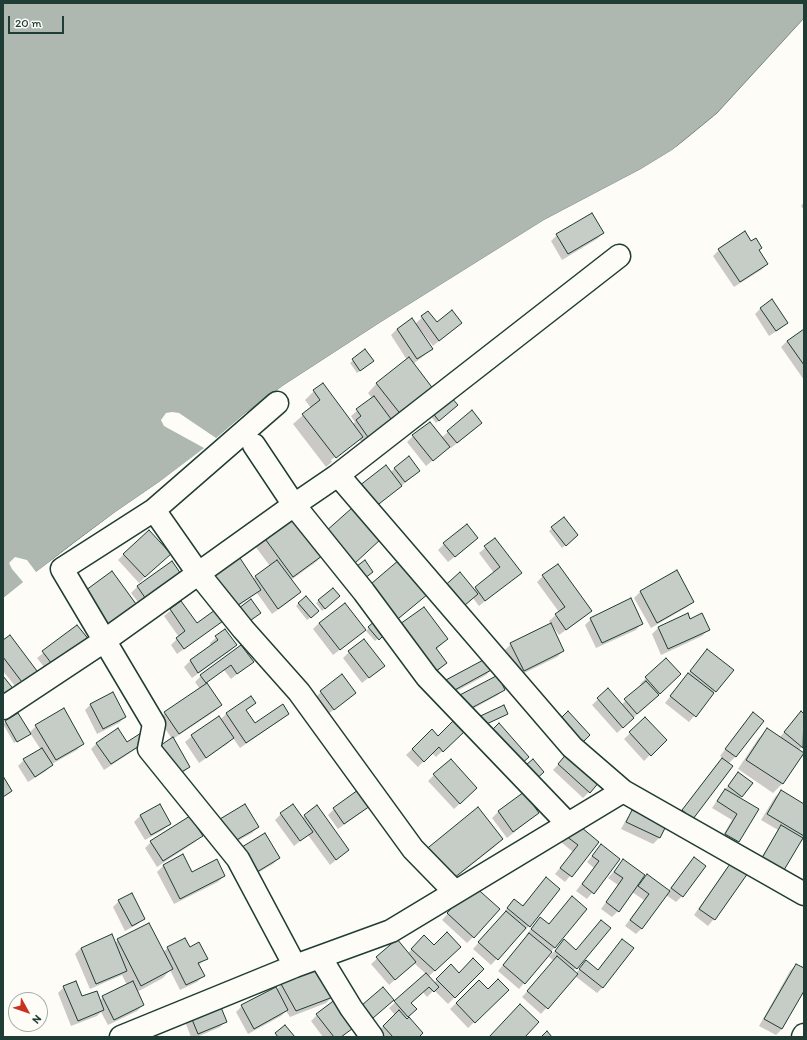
<!DOCTYPE html>
<html>
<head>
<meta charset="utf-8">
<style>
	body { margin:0 }
	#map { position:relative; width:807px; height:1040px; overflow:hidden; background:#fdfcf7; font-family:Itim,sans-serif }
	canvas { display:block }
	.frame { position:absolute; inset:0; border:4px solid #1f3d34; pointer-events:none }
	.north { position:absolute; left:8px; top:992px; width:40px; height:40px; box-sizing:border-box; background:#fdfcf7; border:1px solid #a4b0a9; border-radius:50%; rotate:130deg; font-size:11px; font-weight:700; line-height:16px; text-align:center; color:#1f3d34 }
	.north::after { content:''; display:block; margin:auto; width:14px; height:18px; background:#c8321e; clip-path:polygon(50% 0,100% 100%,50% 72%,0 100%) }
	.scale { position:absolute; left:8px; top:16px; width:56px; height:18px; box-sizing:border-box; border:2px solid #1f3d34; border-top:0; padding-left:5px; font-size:12px; line-height:14px; white-space:nowrap; color:#1f3d34; -webkit-text-stroke:3px #fdfcf7; paint-order:stroke }
</style>
</head>
<body>
<div id="map">
<canvas width="807" height="1040"></canvas>
<div class="frame"></div>
<div class="north">N</div>
<div class="scale">20 m</div>
</div>
<script>
const c = document.querySelector('canvas').getContext('2d');
c.lineJoin = 'round';
function paint(path, color) {
  c.fillStyle = color;
  c.fill(path, 'evenodd');
}
function toPath(rows) {
  const path = new Path2D();
  for (const r of rows) {
    path.moveTo(r[0], r[1]);
    for (let i = 2; i < r.length; i += 2) path.lineTo(r[i], r[i + 1]);
  }
  return path;
}
function stroke(path, color, width, dash) {
  c.strokeStyle = color;
  c.lineWidth = width;
  c.lineCap = dash ? 'butt' : 'round';
  c.setLineDash(dash || []);
  c.stroke(path);
}
const water = toPath([
	[3,3,804,3,804,18,717,113,672,150,641,169,544,220,381,322,284,385,244,414,205,448,159,482,114,513,76,541,3,598,3,3]
]);
const pier = toPath([
	[706,125,673,151,642,171,545,221,382,324,285,386,245,416,206,449,160,484,115,514,3,600,3,598,23,582,12,569,9,563,15,557,27,560,36,572,114,513,159,482,204,448,164,426,161,420,166,413,172,412,179,413,216,438,244,414,284,385,381,322,544,220,641,169,672,150]
]);
const shadow = toPath([
	[804,202,804,210,801,206],
	[603,233,597,239,562,260,551,241,557,235],
	[751,242,761,248,758,251,767,264,761,270,734,287,713,256,719,250],
	[761,308,786,322,780,329,769,336,755,314],
	[428,312,437,323,461,323,433,346,419,328,418,329,431,349,425,355,413,364,433,390,364,445,359,439,354,445,354,443,331,460,332,462,326,467,293,424,311,408,305,400,314,391,353,424,355,422,351,416,372,398,368,393,377,383,407,360,391,335,397,329,415,324],
	[804,330,804,380,781,347,787,341],
	[365,351,370,364,357,373,350,363],
	[454,408,436,423,430,415],
	[475,429,451,448,449,447,426,466,407,442,413,436,441,438,448,432],
	[395,468,416,474,369,512,391,472],
	[564,519,574,538,562,548,549,531],
	[264,537,325,553,316,562,291,580,300,592,294,598,272,614,257,593,226,615,253,579,270,566,255,546],
	[495,540,520,573,479,606,473,598,473,590,494,573,479,553],
	[444,544,471,544,448,562,438,550],
	[124,554,164,559,139,583,118,560],
	[171,562,142,607,131,593,137,587],
	[676,572,693,601,687,607,651,628,634,598,640,592],
	[543,576,590,611,584,617,559,635,549,621,559,612,537,582],
	[336,599,322,611,316,603,319,601],
	[181,602,197,624,221,621,215,627,177,654,171,645,179,637,164,616],
	[299,603,315,614,307,620,296,606],
	[417,603,384,631,385,632,375,641,366,631,376,622],
	[687,615,690,620,708,630,702,636,661,655,652,634,658,628],
	[591,619,642,623,636,630,596,648,585,625],
	[319,623,358,636,333,655,313,629],
	[77,626,49,673,37,658],
	[225,630,236,645,230,651,192,678,184,667,190,661,211,646,210,643],
	[394,630,447,639,436,650,446,663,437,672,419,686,385,639],
	[3,642,39,674,19,691,3,671],
	[511,644,563,651,557,657,518,676,505,650],
	[241,646,252,662,231,679,224,670,206,683,221,705,215,711,173,739,189,767,183,773,172,779,155,751,161,745,172,739,159,719,165,713,200,689,195,682,201,676],
	[707,650,715,691,689,722,665,703],
	[349,652,383,666,362,683,343,658],
	[492,669,486,675,444,698,445,682],
	[680,674,617,733,592,705,608,690,621,705,642,686,640,684,646,678],
	[504,689,498,695,458,717,451,704],
	[321,692,355,693,327,715,315,698],
	[255,703,246,711,254,724,288,713,282,719,240,748,233,738,227,744,199,763,185,742,192,736,219,718,220,720,227,713],
	[91,704,125,717,119,723,97,734,85,710],
	[507,713,504,716,475,730,472,723],
	[801,713,804,715,804,745,798,751,802,753,782,784,773,793,738,769,758,739,767,730,779,738],
	[18,714,29,733,36,726,83,743,77,750,52,764,46,771,28,782,18,766,24,760,41,750,30,733,14,743,3,724],
	[753,714,763,721,735,757,728,764,693,818,677,817,716,765,723,758,720,756],
	[645,719,665,740,644,761,624,739],
	[432,730,438,737,462,732,436,757,432,753,418,767,406,755],
	[145,741,139,747,104,770,91,749,97,743,127,743],
	[562,760,589,792,583,798,553,770],
	[434,775,470,794,454,809,428,781],
	[736,776,742,796,739,798,738,841,732,847,720,840,732,820,712,808,720,796],
	[781,791,803,804,804,802,804,839,800,843,757,864,778,830,761,820,775,797],
	[524,793,538,813,507,838,492,818,498,812],
	[245,805,258,827,252,833,227,847,214,826,220,820],
	[159,806,169,824,163,830,145,840,134,822,140,816],
	[368,806,362,812,338,829,328,815,334,809],
	[316,807,348,850,330,865,308,835,294,846,275,820,281,814,302,818],
	[633,811,664,827,659,838,653,844,621,829,627,818],
	[570,831,598,842,565,882,555,874,573,852,561,842],
	[201,836,195,842,157,867,145,848,151,842],
	[502,839,493,848,439,890,415,861],
	[601,845,619,859,587,899,576,891,594,868,587,862],
	[231,856,279,858,273,864,246,880],
	[694,858,705,866,682,896,676,902,666,895,642,928,636,934,625,926,644,900,632,892,618,911,612,917,601,909,618,885,608,878,623,861,638,885,647,876,668,891],
	[732,863,714,919,708,926,694,915,726,869],
	[163,866,192,873,224,876,218,882,174,904,157,872],
	[546,879,529,926,523,932,522,931,491,965,473,949,503,915,508,906,522,906],
	[467,892,473,937,467,943,442,920],
	[572,898,555,947,519,989,498,971,527,936,526,935,540,918,548,925],
	[119,901,144,918,138,924,125,931,113,907],
	[424,937,434,946,454,953,428,977,434,983,451,966,459,974,483,969,448,1004,434,990,427,997,423,992,410,1003,409,1015,405,1019,418,1037,382,1037,377,1032,395,1015,389,1008,426,974,414,963,389,985,371,964,397,941,408,953],
	[118,940,163,952,168,948,190,948,206,958,198,966,203,976,197,982,180,990,170,970,163,978,137,992,143,1005,137,1011,108,1025,101,1012,97,1016,71,1026,58,993,64,987,82,998,100,1001,103,997,127,985,122,975,90,989,75,954,81,948,115,943],
	[564,941,576,968,573,971,576,973,586,962,597,971,622,941,603,987,597,993,575,976,541,1014,522,997,554,961,549,957],
	[796,965,804,969,804,989,782,1029,776,1035,759,1026,790,971],
	[318,970,332,997,326,1003,290,1017,286,1011,281,1016,248,1034,236,1012,242,1006,276,990,281,985],
	[479,981,488,990,508,990,468,1028,450,1009],
	[317,1015,355,1025,341,1037,323,1037,311,1021],
	[184,1019,226,1021,220,1027,197,1037,191,1037]
]);
const building = toPath([
	[592,213,604,233,568,254,556,234,592,213],
	[745,231,751,241,756,238,762,248,759,250,768,264,740,282,718,249,745,231],
	[772,299,788,323,776,331,760,308,772,299],
	[452,310,462,323,439,341,421,316,428,311,437,322,452,310],
	[412,318,433,349,417,359,397,329,412,318],
	[804,329,804,365,787,341,804,329],
	[365,349,374,361,360,371,352,359,365,349],
	[409,357,434,390,402,416,376,383,409,357],
	[323,383,363,437,336,458,302,414,320,400,313,390,323,383],
	[374,396,394,423,370,440,356,420,361,416,356,409,374,396],
	[450,396,458,405,439,421,432,412,450,396],
	[472,410,482,423,457,443,447,431,472,410],
	[430,422,450,447,433,461,412,435,430,422],
	[409,456,420,471,405,482,394,468,409,456],
	[386,465,402,486,375,507,359,486,386,465],
	[352,508,381,539,354,564,325,532,352,508],
	[297,512,326,553,293,577,263,536,297,512],
	[564,517,578,535,566,546,551,527,564,517],
	[467,524,478,538,455,557,443,543,467,524],
	[149,530,171,554,145,577,123,554,149,530],
	[495,538,522,573,485,601,475,587,500,567,484,546,495,538],
	[238,555,261,590,232,609,209,574,238,555],
	[277,560,301,592,278,609,255,576,277,560],
	[365,560,373,572,361,581,353,569,365,560],
	[399,560,428,594,393,623,365,589,399,560],
	[172,561,183,577,148,602,137,586,172,561],
	[558,564,592,611,566,630,555,614,565,607,542,575,558,564],
	[677,570,694,602,657,623,640,591,677,570],
	[112,571,136,604,107,626,82,593,112,571],
	[460,572,478,594,458,611,440,590,460,572],
	[333,588,340,596,325,609,318,600,333,588],
	[306,596,319,611,311,618,298,603,306,596],
	[631,598,643,624,602,643,590,618,631,598],
	[251,599,261,613,244,625,235,611,251,599],
	[181,601,197,623,215,610,223,621,184,649,176,638,185,631,170,609,181,601],
	[345,603,366,630,340,650,319,623,345,603],
	[424,607,448,639,436,648,447,663,428,677,393,629,424,607],
	[688,613,690,619,702,613,710,630,668,649,658,627,688,613],
	[376,620,387,632,379,640,368,627,376,620],
	[551,623,564,651,524,671,510,643,551,623],
	[77,625,90,641,55,668,42,651,77,625],
	[225,629,237,645,198,673,190,660,218,640,215,636,225,629],
	[10,635,40,675,25,686,3,657,3,640,10,635],
	[364,639,385,666,369,678,348,651,364,639],
	[241,645,254,662,237,674,231,665,206,683,200,675,241,645],
	[707,649,734,670,716,692,690,671,707,649],
	[487,658,493,669,451,692,444,681,487,658],
	[666,658,681,674,660,694,645,677,666,658],
	[688,673,714,693,696,717,670,696,688,673],
	[342,674,356,693,334,710,320,691,342,674],
	[498,675,505,690,464,712,456,697,498,675],
	[3,676,15,691,3,700,3,676],
	[646,681,659,695,637,714,624,699,646,681],
	[207,683,222,705,179,734,164,712,207,683],
	[608,688,634,718,623,728,597,698,608,688],
	[113,692,126,717,103,729,90,704,113,692],
	[251,696,256,703,246,710,255,723,283,704,289,714,246,743,226,713,251,696],
	[504,705,508,714,478,728,474,719,504,705],
	[64,708,84,744,56,760,35,725,64,708],
	[568,711,590,735,579,746,557,722,568,711],
	[801,711,804,714,803,748,784,732,801,711],
	[753,712,764,721,736,757,725,749,753,712],
	[18,713,31,734,17,742,5,721,18,713],
	[219,716,234,738,206,758,191,735,219,716],
	[645,717,667,740,651,756,629,732,645,717],
	[453,721,464,732,443,752,439,747,424,762,412,749,432,729,438,736,453,721],
	[499,723,529,757,519,766,489,733,499,723],
	[118,728,127,742,141,733,147,741,111,764,96,743,118,728],
	[767,728,804,753,783,784,746,760,767,728],
	[173,737,190,767,178,774,161,745,173,737],
	[42,748,53,765,35,777,23,759,42,748],
	[568,752,600,781,590,793,558,764,568,752],
	[722,758,733,766,693,819,682,810,722,758],
	[451,759,477,788,460,804,433,774,451,759],
	[533,759,544,772,532,783,520,770,533,759],
	[738,772,753,783,742,797,728,786,738,772],
	[3,776,12,791,3,797,3,776],
	[725,789,759,809,739,842,725,834,737,814,717,801,725,789],
	[358,790,370,806,344,824,333,808,358,790],
	[781,790,804,804,804,836,767,814,781,790],
	[524,792,539,813,513,832,498,811,524,792],
	[160,804,171,824,151,835,140,815,160,804],
	[245,804,259,827,233,842,220,819,245,804],
	[293,804,313,832,300,841,280,813,293,804],
	[317,805,349,850,336,860,304,815,317,805],
	[478,807,503,839,449,882,424,851,478,807],
	[632,810,666,826,660,838,626,822,632,810],
	[190,816,203,836,163,861,150,841,190,816],
	[576,823,599,842,572,877,560,868,578,845,566,836,576,823],
	[781,825,803,838,784,870,762,858,781,825],
	[265,833,280,858,252,875,237,850,265,833],
	[601,844,620,859,594,894,582,884,599,861,592,856,601,844],
	[183,854,192,872,217,859,225,876,180,899,163,865,183,854],
	[694,857,706,866,683,897,671,888,694,857],
	[623,859,645,875,619,912,606,902,623,878,614,872,623,859],
	[732,861,748,873,715,920,699,909,732,861],
	[647,874,670,891,642,929,630,920,649,894,638,886,647,874],
	[546,877,560,889,530,927,507,908,514,899,523,906,546,877],
	[473,885,500,909,474,938,447,913,473,885],
	[132,893,145,919,132,926,118,900,132,893],
	[572,896,587,909,555,948,531,929,540,917,549,924,572,896],
	[506,911,526,928,498,960,478,942,506,911],
	[601,920,611,928,577,969,555,951,564,939,576,950,601,920],
	[149,923,173,969,141,986,117,939,149,923],
	[447,932,461,947,435,971,411,949,424,935,434,945,447,932],
	[529,933,552,952,525,984,503,965,529,933],
	[112,934,127,971,96,984,81,948,112,934],
	[185,938,190,947,199,942,208,959,198,963,205,976,186,985,167,947,185,938],
	[397,939,416,962,395,980,376,957,397,939],
	[622,939,634,948,603,988,579,969,586,960,598,970,622,939],
	[557,956,578,974,548,1009,527,991,557,956],
	[473,958,484,969,455,998,436,979,451,964,459,973,473,958],
	[796,964,804,968,804,991,782,1029,764,1019,796,964],
	[318,968,333,997,296,1011,281,984,318,968],
	[426,973,439,987,434,992,429,987,411,1003,417,1009,408,1017,394,1001,426,973],
	[498,979,509,990,475,1023,456,1003,479,980,488,989,498,979],
	[76,981,82,996,97,991,104,1010,78,1021,63,986,76,981],
	[133,981,144,1005,114,1020,102,996,133,981],
	[276,987,288,1010,254,1029,241,1005,276,987],
	[383,987,394,1000,366,1024,359,1016,366,1010,362,1005,383,987],
	[336,999,356,1026,341,1037,334,1037,316,1014,336,999],
	[218,1000,227,1022,198,1034,189,1012,218,1000],
	[520,1004,539,1022,525,1037,489,1037,520,1004],
	[399,1010,407,1019,409,1017,423,1033,419,1037,393,1037,383,1026,399,1010],
	[285,1025,295,1037,278,1037,275,1033,285,1025],
	[547,1031,552,1037,541,1037,547,1031]
]);
const minor = toPath([
	[277,403,154,510,62,569,154,724,149,749,238,859,295,966],
	[254,445,294,505,364,592,427,677,568,824],
	[338,475,572,747,623,791],
	[154,510,198,573,243,629,299,692,413,849,455,892],
	[3,708,104,641,294,505,338,475,619,256],
	[320,957,351,1008,372,1037],
	[121,1037,295,966,391,931,623,791,804,894]
]);
const major = toPath([
	[803,1037,804,1035]
]);
paint(water, '#aeb8b1');
stroke(water, '#75877f', 1);
paint(pier, '#fdfcf7');
paint(shadow, '#0003');
paint(building, '#c6cdc7');
stroke(building, '#1f3d34', 1);
stroke(minor, '#1f3d34', 25);
stroke(major, '#1f3d34', 25);
stroke(minor, '#fdfcf7', 22);
stroke(major, '#fdfcf7', 22);
</script>
</body>
</html>
